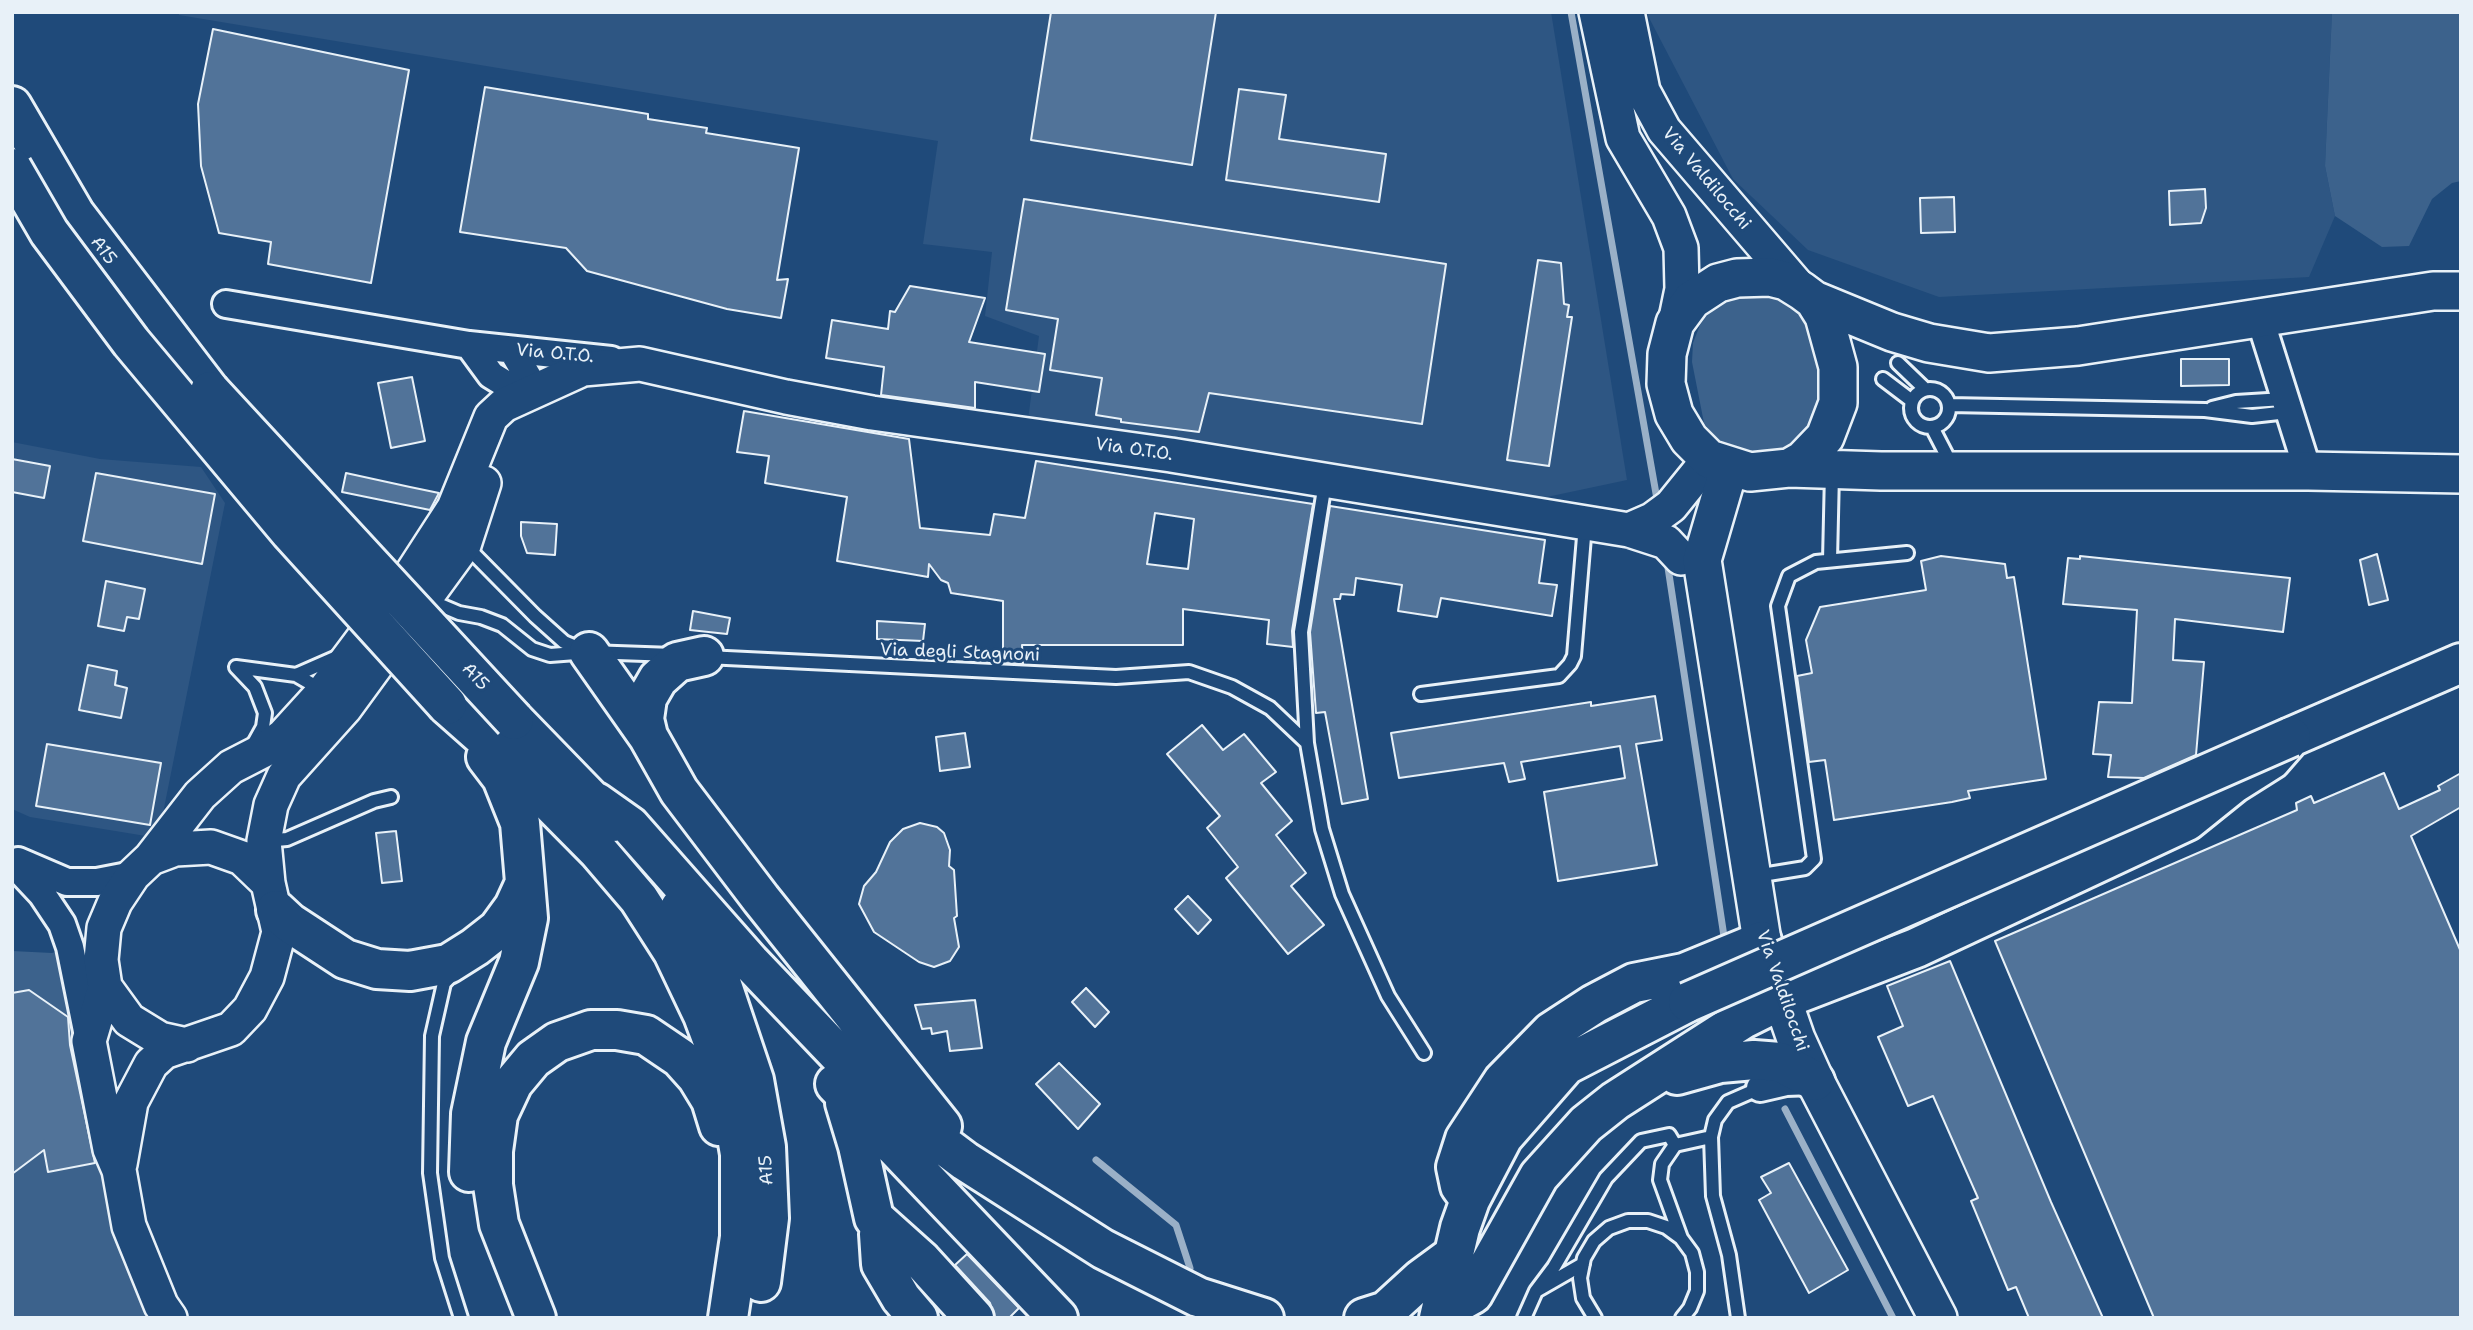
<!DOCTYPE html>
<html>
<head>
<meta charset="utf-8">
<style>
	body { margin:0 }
	#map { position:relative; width:2473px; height:1330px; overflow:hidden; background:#1f4a7a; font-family:"Shantell Sans",sans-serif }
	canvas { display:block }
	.frame { position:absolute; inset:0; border:14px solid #e8f1f8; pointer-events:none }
</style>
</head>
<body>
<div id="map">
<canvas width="2473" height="1330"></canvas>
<div class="frame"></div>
</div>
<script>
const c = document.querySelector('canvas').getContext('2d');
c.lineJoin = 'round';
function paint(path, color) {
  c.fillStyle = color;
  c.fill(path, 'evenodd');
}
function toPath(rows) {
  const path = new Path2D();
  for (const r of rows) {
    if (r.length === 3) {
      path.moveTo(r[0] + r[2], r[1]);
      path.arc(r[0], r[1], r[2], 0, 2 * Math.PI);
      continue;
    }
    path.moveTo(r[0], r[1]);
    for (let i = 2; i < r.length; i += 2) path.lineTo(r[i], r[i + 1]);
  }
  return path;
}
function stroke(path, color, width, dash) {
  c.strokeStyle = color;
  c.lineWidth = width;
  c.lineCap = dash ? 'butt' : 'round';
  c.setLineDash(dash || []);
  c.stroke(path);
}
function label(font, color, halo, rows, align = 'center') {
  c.font = font + ' "Shantell Sans",sans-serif';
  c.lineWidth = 6;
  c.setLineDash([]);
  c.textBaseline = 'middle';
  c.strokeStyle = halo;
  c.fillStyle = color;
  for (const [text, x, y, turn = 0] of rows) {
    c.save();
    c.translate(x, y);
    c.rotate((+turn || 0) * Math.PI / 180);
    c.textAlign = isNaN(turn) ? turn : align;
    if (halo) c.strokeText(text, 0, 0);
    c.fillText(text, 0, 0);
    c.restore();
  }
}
const built = toPath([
	[179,12,1551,12,1627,480,1523,502,1028,420,1039,336,985,316,992,252,923,244,938,141,179,15],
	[1646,12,2332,12,2325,166,2335,216,2309,277,1939,297,1808,250,1733,179],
	[12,442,100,459,201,467,225,503,158,838,30,817,12,809]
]);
const green = toPath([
	[2332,12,2461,12,2461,181,2452,183,2432,199,2409,246,2382,247,2335,216,2325,166],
	[1746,293,1765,293,1783,299,1799,309,1811,324,1817,342,1822,387,1816,423,1789,450,1751,456,1732,450,1716,439,1704,423,1692,362,1693,343,1700,325,1711,310,1727,299],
	[65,949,156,1318,12,1318,12,951,52,953]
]);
const stream = toPath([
	[1571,12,1658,505],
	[1667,561,1725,943],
	[1785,1109,1893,1318],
	[1096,1160,1176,1225,1190,1268]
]);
const building = toPath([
	[1051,12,1216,12,1192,165,1031,140,1051,12],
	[213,29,409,70,371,283,268,264,271,242,219,233,201,166,198,104,213,29],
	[485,87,648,114,648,119,707,128,706,133,799,148,777,280,788,279,781,318,727,309,587,271,566,248,460,232,485,87],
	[1239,89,1286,95,1279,139,1386,154,1379,202,1226,180,1239,89],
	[2205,189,2206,208,2201,223,2170,225,2169,191,2205,189],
	[1954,197,1955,232,1921,233,1920,198,1954,197],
	[1024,199,1446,264,1422,424,1209,393,1199,432,1121,422,1121,419,1096,415,1102,378,1050,370,1058,319,1006,310,1024,199],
	[1538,260,1561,263,1564,304,1569,305,1567,317,1572,317,1549,466,1507,460,1538,260],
	[910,286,985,298,969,342,1045,354,1039,392,975,382,975,408,881,395,884,367,826,358,832,320,888,329,890,311,895,312,910,286],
	[2181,359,2229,359,2229,385,2181,386,2181,359],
	[412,377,425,441,391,448,378,383,412,377],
	[744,411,909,439,920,528,990,535,994,514,1025,518,1036,461,1313,504,1292,631,1293,647,1267,644,1269,620,1183,609,1183,645,1022,645,1023,664,1003,663,1003,601,951,593,948,583,941,580,929,564,928,577,837,561,847,497,765,483,769,456,737,452,744,411],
	[1155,513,1194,519,1188,569,1147,564,1155,513],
	[12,459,50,466,44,498,12,492,12,459],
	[96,473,215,494,202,564,83,541,96,473],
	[346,473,410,487,439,493,430,510,342,492,346,473],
	[1330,506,1545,540,1539,583,1557,585,1552,616,1441,598,1437,617,1398,611,1402,585,1356,578,1354,595,1341,594,1340,599,1334,599,1368,799,1342,804,1325,712,1316,713,1310,632,1330,506],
	[521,522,557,524,555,555,527,553,521,536,521,522],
	[2377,554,2388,600,2369,605,2360,560,2377,554],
	[1941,556,2005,564,2007,578,2014,577,2046,779,1968,791,1970,798,1952,802,1834,820,1825,760,1809,762,1797,676,1812,673,1806,640,1820,607,1926,590,1921,561,1941,556],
	[2080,556,2290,578,2283,632,2175,619,2173,660,2204,662,2196,755,2144,778,2108,777,2111,755,2093,754,2099,702,2132,703,2137,610,2063,604,2068,558,2080,559,2080,556],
	[106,581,145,589,139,619,127,617,124,631,98,626,106,581],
	[693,611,730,618,727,634,690,630,693,611],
	[877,621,925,624,923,641,877,639,877,621],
	[88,665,117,671,115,685,127,688,121,718,79,710,88,665],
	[1655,696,1662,740,1636,744,1657,865,1558,881,1544,792,1625,778,1620,746,1521,762,1525,779,1509,782,1504,763,1399,778,1391,733,1591,702,1591,706,1655,696],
	[1202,725,1223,750,1244,734,1276,772,1261,783,1292,821,1276,835,1306,873,1291,886,1324,925,1288,954,1226,878,1238,867,1207,828,1220,816,1167,754,1202,725],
	[965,733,970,767,940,771,936,737,965,733],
	[47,744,161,763,150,825,36,806,47,744],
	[2384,773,2399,809,2440,790,2438,786,2461,773,2461,807,2411,836,2461,952,2461,1318,2154,1318,1995,941,2297,810,2296,803,2311,796,2314,803,2384,773],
	[920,823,937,827,944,833,950,850,949,866,954,870,957,916,954,918,959,947,950,961,934,967,919,962,874,932,859,904,864,886,876,872,890,842,903,829,920,823],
	[396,831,402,881,382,883,376,833,396,831],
	[1188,896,1211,920,1198,934,1175,909,1188,896],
	[1950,961,2051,1202,2103,1318,2029,1318,2016,1287,2008,1290,1971,1201,1978,1198,1933,1096,1908,1106,1878,1037,1903,1026,1887,986,1950,961],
	[1086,988,1109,1012,1095,1027,1072,1002,1086,988],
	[29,990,68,1017,70,1045,95,1163,48,1172,44,1150,12,1174,12,993,29,990],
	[975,1000,982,1048,950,1051,947,1031,932,1034,931,1028,922,1029,915,1005,975,1000],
	[1059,1063,1100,1104,1078,1129,1036,1084,1059,1063],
	[1789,1163,1848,1270,1809,1293,1759,1200,1771,1193,1761,1177,1789,1163],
	[967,1254,1019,1308,1009,1318,995,1318,990,1303,955,1265,967,1254]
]);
const service = toPath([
	[1898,363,1925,389],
	[1883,379,1912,401],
	[1930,408,19],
	[1949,405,2205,410,2252,416,2288,412],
	[2212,408,2236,402,2284,399],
	[1932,427,1946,454,1947,467],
	[1325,483,1301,632,1307,743,1322,829,1342,894,1388,996,1424,1053],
	[466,546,535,616,564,642,585,651],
	[1830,560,1832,473],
	[426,599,459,613,481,617,502,625,532,649,550,655,589,652,673,655],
	[706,657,1116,677,1189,672,1232,687,1270,708,1307,743],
	[236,667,296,675,322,690],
	[236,667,255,687,265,713,263,727,253,745],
	[296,675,337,657],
	[1421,694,1559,676,1570,664,1574,656,1585,525],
	[265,841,287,839,374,801,391,797],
	[1756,876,1805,868,1814,859,1778,606,1789,576,1816,562,1907,553],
	[449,978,444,983,432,1036,430,1173,442,1258,461,1318],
	[1675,1145,1711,1137],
	[1536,1291,1554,1267,1606,1178,1641,1141,1669,1135,1675,1145,1662,1164,1660,1180,1681,1238],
	[1524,1318,1536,1291,1583,1264],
	[1595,1318,1583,1298,1580,1278,1584,1258,1594,1241,1609,1228,1628,1221,1648,1221,1666,1227,1681,1238,1692,1253,1697,1272,1697,1291,1690,1308,1682,1318],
	[1738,1318,1729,1255,1713,1196,1711,1137,1715,1120,1728,1102,1760,1088]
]);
const minor = toPath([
	[226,304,469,345,611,360],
	[2260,319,2308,471],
	[469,345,491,375,525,396,528,377,512,350],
	[18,861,67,882,97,882,133,875],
	[12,862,42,894,62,924,70,947,89,1041],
	[1760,1088,1786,1082,1813,1081]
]);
const tertiary = toPath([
	[1596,12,1623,138,1669,216,1681,248,1682,289,1675,323],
	[1627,12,1643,91,1664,130,1802,291],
	[1629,530,1652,520,1671,506,1709,459],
	[151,858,175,849,211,847,242,858,268,883],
	[105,987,129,1020,160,1039,187,1045],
	[120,1164,131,1102,151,1064,164,1052,231,1029,250,1009,267,977,279,932,268,883,264,841,271,805,284,776,345,708,464,545,484,483],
	[170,1318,161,1305,129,1226,119,1170,110,1149,89,1041,105,987,101,960,104,928,115,902,133,875,151,858,200,795,231,767,264,750,283,736,324,691,410,576,454,508,491,417,504,405,583,369,640,364,786,397,872,413,1171,455,1629,530,1666,542,1681,558]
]);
const secondary = toPath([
	[1770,277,1786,281,1802,291,1814,300,1824,316,1838,367,1838,403,1825,437,1803,460,1789,468,1750,472,1709,459,1689,439,1674,414,1666,384,1667,354,1675,323,1692,300,1718,283,1737,278,1770,277],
	[1814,300,1892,332,1929,343,1989,353,2078,346,2433,291,2461,291],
	[1729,468,1702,560,1762,941,1796,1039,1815,1081,1938,1318],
	[1789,468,1881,471,2308,471,2461,474]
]);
const motorway = toPath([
	[12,106,75,214,210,391],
	[589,652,648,736,679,791,761,899,942,1126],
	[447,705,499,751,598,851,639,899,673,952,703,1015,727,1079,740,1154,740,1237,728,1318],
	[514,720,613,822],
	[648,736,644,719,647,698,658,679,677,662,704,656],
	[596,802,630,826,750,962,877,1095,965,1161,1103,1249,1198,1297,1264,1318],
	[680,908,720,979,754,1080,766,1147,769,1218,761,1282],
	[276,910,290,923,345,959,377,969,410,971,448,964,475,947,498,929,514,907,525,883],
	[1677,1075,1720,1063,1754,1060,1780,1062,1815,1081],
	[835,1084,1058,1318],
	[845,1103,858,1146,874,1218,922,1261,974,1318],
	[469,1172,471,1114,486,1042,519,962,528,918,520,823,502,778,486,757],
	[1470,1200,1460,1186,1456,1167,1465,1139,1503,1081,1551,1032,1594,1004,1634,983,1684,973,1762,941],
	[879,1234,881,1264,901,1298,918,1318],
	[1441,1312,1473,1294,1539,1176,1586,1124,1615,1101,1743,1019,1781,1000,1916,948,2187,821,2233,784,2271,760,2291,737,2461,663],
	[536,1318,499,1224,493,1185,493,1151,498,1115,513,1083,533,1059,557,1042,591,1030,617,1030,646,1035,680,1058,697,1077,711,1100,719,1126],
	[1364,1318,1386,1311,1421,1279,1451,1257],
	[1439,1318,1460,1228,1470,1200,1503,1137,1566,1065,1688,1002]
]);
const motorwayBridge = toPath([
	[12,168,49,232,131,342,290,532,447,705],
	[210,391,514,720],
	[1688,1002,2291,737]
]);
const streetNames = [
	["Via Valdilocchi",1706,179,50],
	["A15",103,251,53],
	["Via O.T.O.",555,354,5],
	["Via O.T.O.",1134,450,8],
	["Via degli Stagnoni",960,653,2],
	["A15",475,677,47],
	["Via Valdilocchi",1782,991,71],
	["A15",767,1170,-93]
];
paint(built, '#2e5683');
paint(green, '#3c628c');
stroke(stream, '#9ab0c7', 7);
paint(building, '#517399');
stroke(building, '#e8f1f8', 2);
stroke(service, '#e8f1f8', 18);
stroke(minor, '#e8f1f8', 32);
stroke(tertiary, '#e8f1f8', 38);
stroke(secondary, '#e8f1f8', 42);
stroke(motorway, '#e8f1f8', 44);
stroke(service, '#1f4a7a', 12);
stroke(minor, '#1f4a7a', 26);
stroke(tertiary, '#1f4a7a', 33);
stroke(secondary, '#1f4a7a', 37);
stroke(motorway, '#1f4a7a', 38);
stroke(motorwayBridge, '#e8f1f8', 44, []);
stroke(motorwayBridge, '#1f4a7a', 38);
label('18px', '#e8f1f8', '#1f4a7a', streetNames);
</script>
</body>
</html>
